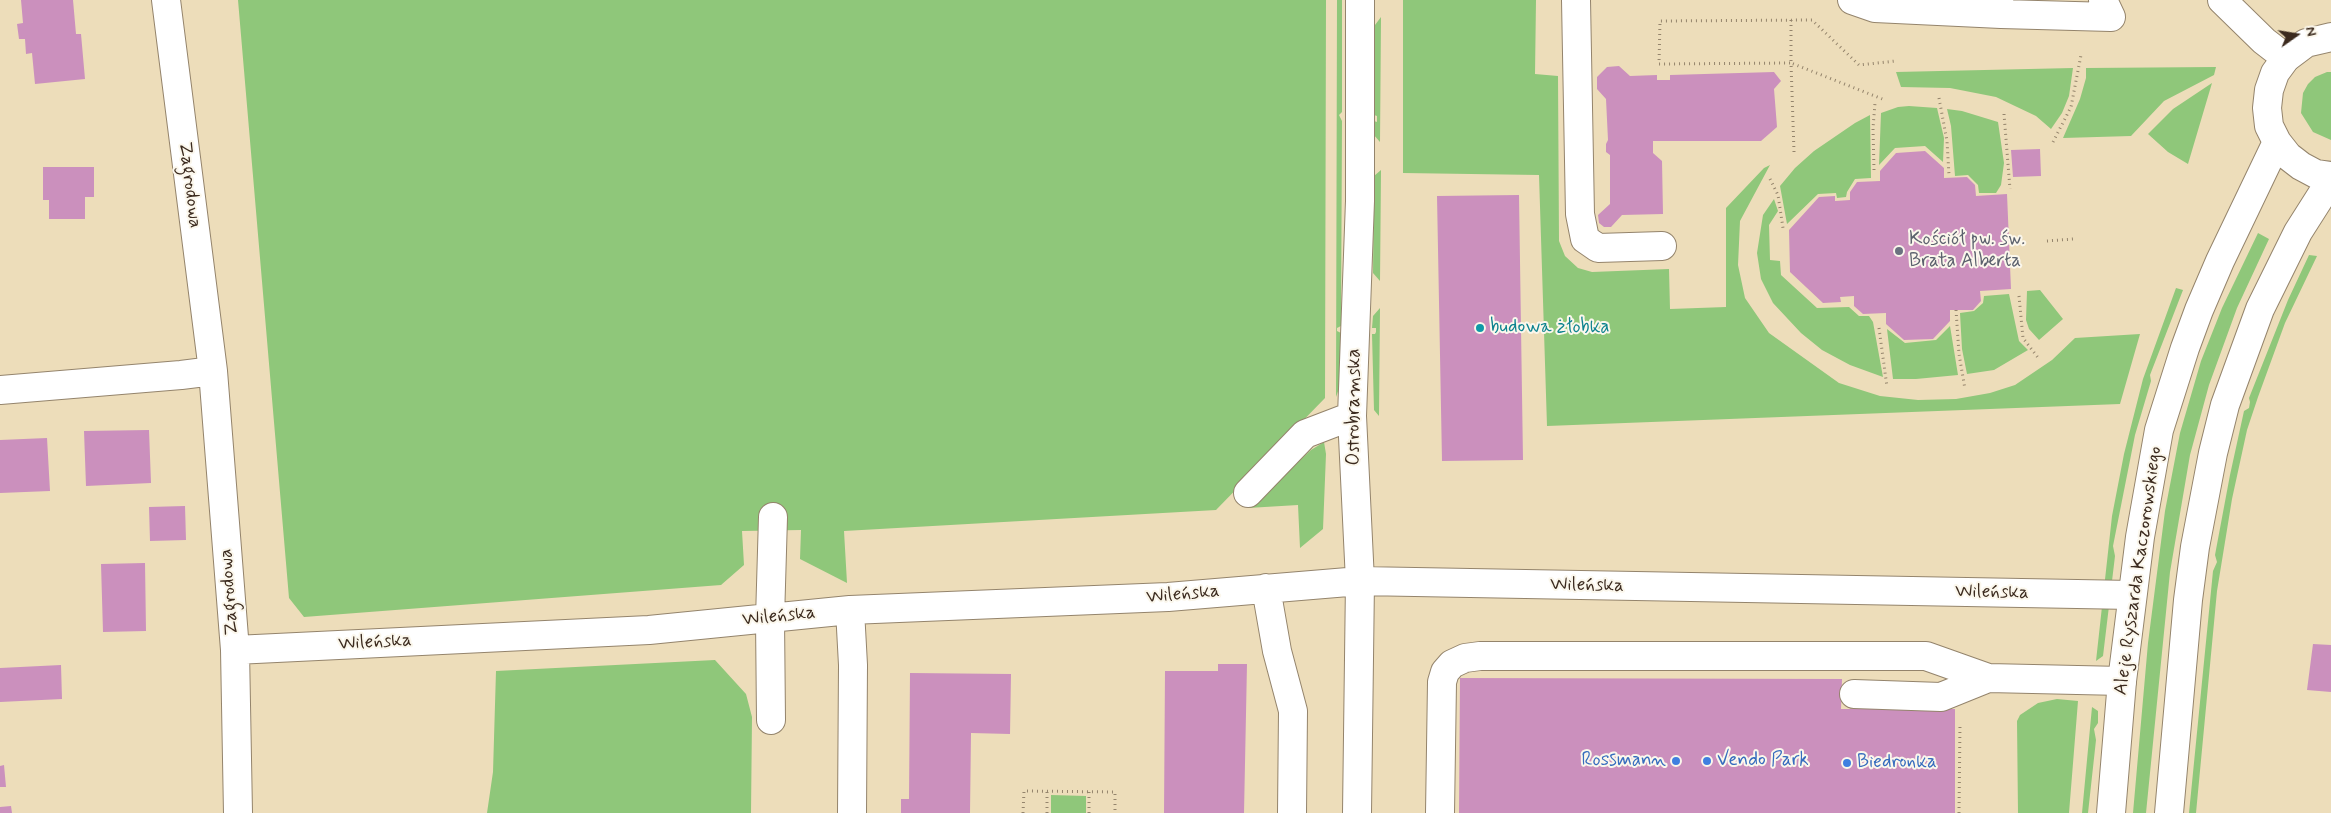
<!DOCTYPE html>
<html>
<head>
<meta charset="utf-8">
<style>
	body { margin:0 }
	#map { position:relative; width:2331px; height:813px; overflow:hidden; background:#edddba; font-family:Mynerve,sans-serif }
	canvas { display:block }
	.north { position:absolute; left:2271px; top:10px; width:50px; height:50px; -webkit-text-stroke:4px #fbf7ec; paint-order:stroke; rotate:77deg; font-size:14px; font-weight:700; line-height:20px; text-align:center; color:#3b2a1e }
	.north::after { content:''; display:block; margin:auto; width:18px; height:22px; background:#3b2a1e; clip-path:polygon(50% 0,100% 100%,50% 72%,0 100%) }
</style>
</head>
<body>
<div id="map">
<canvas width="2331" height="813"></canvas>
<div class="north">N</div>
</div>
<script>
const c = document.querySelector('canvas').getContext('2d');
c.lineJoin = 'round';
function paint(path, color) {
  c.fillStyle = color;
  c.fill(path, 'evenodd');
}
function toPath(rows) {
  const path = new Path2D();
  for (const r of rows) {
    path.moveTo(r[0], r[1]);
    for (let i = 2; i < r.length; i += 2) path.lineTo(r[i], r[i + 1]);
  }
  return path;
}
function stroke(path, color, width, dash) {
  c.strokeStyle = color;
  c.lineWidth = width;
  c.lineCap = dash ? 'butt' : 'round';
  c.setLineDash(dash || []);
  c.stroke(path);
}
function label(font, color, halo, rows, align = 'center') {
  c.font = font + ' Mynerve,sans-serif';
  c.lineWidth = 4;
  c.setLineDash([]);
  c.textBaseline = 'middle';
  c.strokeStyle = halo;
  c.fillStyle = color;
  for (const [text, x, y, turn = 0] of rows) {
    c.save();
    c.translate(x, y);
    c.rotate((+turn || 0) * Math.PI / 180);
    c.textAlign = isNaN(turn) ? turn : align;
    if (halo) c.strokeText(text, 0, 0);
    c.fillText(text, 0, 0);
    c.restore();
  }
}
const green = toPath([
	[238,0,1326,0,1325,398,1216,510,844,531,847,583,800,559,801,530,742,531,744,565,721,585,304,617,289,598],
	[1337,0,1342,0,1342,112,1339,115,1342,121,1341,326,1337,328,1337,331,1341,333,1341,383,1336,397],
	[1403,0,1536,0,1535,74,1558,76,1559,241,1565,256,1578,268,1592,272,1669,269,1670,309,1726,307,1726,208,1764,168,1770,165,1740,221,1738,265,1745,298,1769,333,1839,383,1880,396,1918,400,1956,399,1990,393,2015,385,2052,360,2075,338,2140,334,2120,404,1547,426,1539,175,1403,173],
	[1381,17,1380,142,1373,134,1374,121,1377,122,1377,116,1374,115,1375,25],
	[2216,67,2214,75,2164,101,2131,136,2063,138,2080,99,2086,78,2086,68],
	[2073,68,2069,96,2062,113,2051,129,2036,116,1996,97,1950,88,1901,87,1896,72],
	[2327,72,2331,72,2331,140,2313,132,2301,113,2303,93,2308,84,2315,77],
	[2212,83,2188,164,2168,152,2148,134,2173,109],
	[1909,106,1937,108,1944,138,1943,162,1925,146,1895,148,1879,165,1881,113,1898,107],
	[1947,109,1962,111,1998,122,2004,163,2001,185,1996,193,1979,193,1978,185,1968,175,1955,176,1951,126],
	[1870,115,1871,178,1855,179,1847,192,1846,197,1837,198,1836,193,1818,194,1787,224,1780,186,1795,168,1814,151,1855,123],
	[1381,170,1380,281,1373,273,1374,176],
	[1774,199,1778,211,1769,225,1770,260,1780,261,1781,275,1817,308,1849,307,1859,316,1869,316,1873,322,1883,377,1850,365,1822,350,1801,333,1773,303,1761,279,1757,253,1763,215],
	[2258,233,2269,239,2237,308,2209,385,2190,455,2170,572,2146,813,2133,813,2148,643,2165,511,2180,433,2201,361,2222,308],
	[2309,255,2317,256,2285,323,2258,397,2247,430,2232,499,2217,591,2196,813,2189,813,2213,571,2217,562,2215,555,2230,475,2244,411,2249,408,2250,402,2249,398,2288,300],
	[2176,288,2183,290,2150,375,2151,381,2135,435,2113,546,2115,556,2103,656,2096,661,2112,516,2124,454,2143,379],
	[2040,290,2063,319,2039,340,2029,329,2026,320,2027,291],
	[2009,294,2019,341,2028,350,1994,370,1967,374,1962,349,1960,313,1974,311,1983,303,1984,296],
	[1380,308,1379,416,1374,410,1372,334,1375,334,1376,332,1376,328,1372,328,1373,316],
	[1950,326,1958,375,1916,379,1893,379,1887,329,1905,343,1936,340],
	[1324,442,1326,454,1323,529,1300,548,1298,505,1248,508,1311,450],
	[715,660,746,694,752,717,751,813,487,813,493,772,496,671],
	[2057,699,2078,701,2069,813,2018,813,2017,721,2020,715,2038,703],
	[2092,707,2098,711,2098,723,2094,729,2096,740,2088,813,2082,813],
	[1051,795,1086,796,1086,813,1051,813]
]);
const building = toPath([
	[21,0,73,0,76,34,81,34,85,79,35,84,32,53,26,54,25,39,19,39,17,24,23,23],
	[1619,66,1630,76,1657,75,1657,80,1670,80,1670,75,1774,72,1781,81,1774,89,1777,127,1761,141,1653,141,1653,153,1662,161,1663,214,1622,215,1611,227,1604,227,1599,223,1598,215,1610,204,1610,155,1606,152,1606,144,1608,140,1606,99,1597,89,1597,77,1607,67],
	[2040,149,2041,176,2013,177,2011,150],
	[1925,151,1944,168,1944,178,1967,177,1975,185,1976,196,2007,194,2011,289,1980,291,1981,301,1973,310,1950,310,1950,321,1933,339,1904,340,1886,324,1886,313,1863,314,1854,306,1854,296,1840,297,1841,302,1823,303,1790,272,1789,230,1819,197,1835,196,1835,201,1850,200,1850,192,1857,182,1880,181,1880,171,1896,153],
	[43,167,94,167,94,197,85,197,85,219,49,219,49,200,43,200],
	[1519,195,1523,460,1442,461,1437,196],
	[149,430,151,483,86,486,84,431],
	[47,438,50,491,0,493,0,440],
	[185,506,186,540,150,541,149,507],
	[145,563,146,631,103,632,101,564],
	[2313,644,2331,645,2331,692,2307,690],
	[1218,664,1247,664,1244,813,1164,813,1165,671,1218,671],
	[61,665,62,699,0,702,0,668],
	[910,673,1011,674,1010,734,971,733,970,813,901,813,901,799,909,799],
	[1460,678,1842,679,1841,709,1955,709,1955,813,1459,813],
	[4,765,6,787,0,787,0,766],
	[11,806,12,813,0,813,0,807]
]);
const path = toPath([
	[1791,20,1791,63,1885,100],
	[1939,98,1947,141,1949,175],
	[2004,114,2010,189],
	[2053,142,2071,107,2081,55],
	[1794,152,1791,63,1659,64,1660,21,1812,20,1859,65,1896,61],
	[1874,170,1873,128,1875,103],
	[1770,179,1778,195,1783,228],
	[2047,241,2073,239],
	[2019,296,2023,338,2039,359],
	[1956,310,1959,354,1965,389],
	[1879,328,1887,387],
	[1089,792,1089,813],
	[1023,813,1024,791,1115,792,1115,813],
	[1047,813,1047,791],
	[1959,813,1960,724]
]);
const minor = toPath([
	[166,0,213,371,235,650,238,813],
	[1576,0,1580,214,1585,239,1598,248,1662,246],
	[1852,0,1875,8,2001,14,1999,0],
	[2222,0,2264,41,2286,58],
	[2001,14,2111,17,2103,0],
	[0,390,181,375,213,371],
	[1248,493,1305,434,1352,416],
	[1266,588,1277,651,1293,711,1292,813],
	[850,610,853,665,852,813],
	[235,650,649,630,850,610,1168,597,1360,581,2132,595],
	[1854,694,1941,697,1988,678],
	[771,720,770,619,773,517],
	[1357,813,1360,581,1352,416,1360,201,1360,0],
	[1440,813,1442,682,1445,672,1452,664,1465,658,1480,656,1926,656,1988,678,2122,681]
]);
const major = toPath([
	[2331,37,2306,43,2286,58,2275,73,2269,90,2267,108,2269,126,2277,142,2288,156,2301,166,2316,174,2331,176],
	[2111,813,2122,681,2140,537,2159,430,2185,348,2199,310,2220,261,2277,142],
	[2169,813,2188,600,2195,547,2213,453,2225,405,2260,309,2298,232,2331,180]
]);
const markers = [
	[1899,251,5,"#6b7280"],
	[1480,328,5,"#0f9aa8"],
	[1676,761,5,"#3f7fe0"],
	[1707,761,5,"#3f7fe0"],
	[1847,763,5,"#3f7fe0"]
];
const streetNames = [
	["Zagrodowa",189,185,83],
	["Ostrobramska",1355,407,-90],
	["Aleje Ryszarda Kaczorowskiego",2139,571,-82],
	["Wileńska",1587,586,1],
	["Zagrodowa",230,592,-94],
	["Wileńska",1992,593,1],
	["Wileńska",1183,595,-5],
	["Wileńska",779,617,-6],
	["Wileńska",375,643,-3]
];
const worshipNames = [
	["Kościół pw. św.",1909,240],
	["Brata Alberta",1909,262]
];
const cultureNames = [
	["budowa żłobka",1490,328]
];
const shopNames = [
	["Rossmann",1666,761,"right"],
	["Vendo Park",1717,761],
	["Biedronka",1857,763]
];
paint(green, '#8fc77a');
paint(building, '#cb90bd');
stroke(minor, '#94846c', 30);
stroke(major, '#94846c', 30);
stroke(path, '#94846c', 3, [1, 4]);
stroke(minor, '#fff', 28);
stroke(major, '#fff', 28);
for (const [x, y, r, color] of markers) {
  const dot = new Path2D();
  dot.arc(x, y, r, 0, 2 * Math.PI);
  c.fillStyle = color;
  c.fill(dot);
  stroke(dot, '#fbf7ec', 2);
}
label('19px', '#3b2a1e', '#fbf7ec', streetNames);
label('19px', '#5b616d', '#fbf7ec', worshipNames, 'left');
label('19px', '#0d838f', '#fbf7ec', cultureNames, 'left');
label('19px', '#366cbe', '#fbf7ec', shopNames, 'left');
</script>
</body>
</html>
